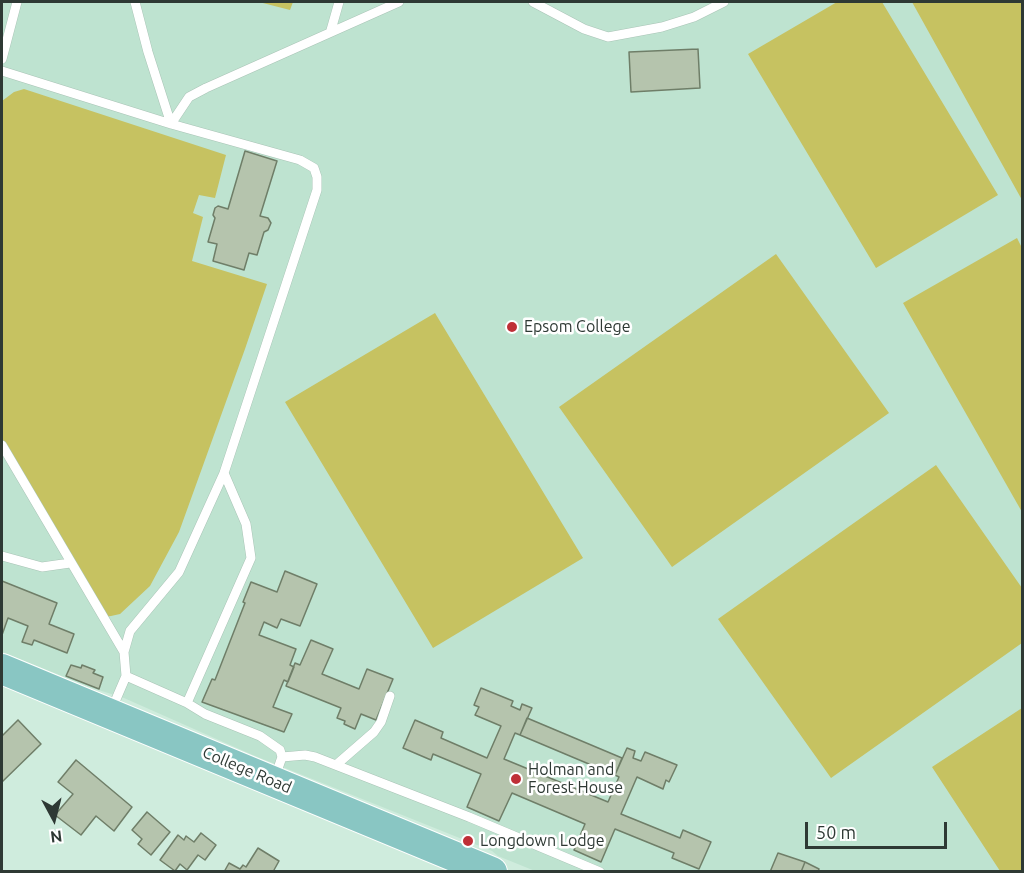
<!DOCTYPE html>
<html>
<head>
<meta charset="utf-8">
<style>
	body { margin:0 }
	#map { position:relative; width:1024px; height:873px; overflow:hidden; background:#cfecdd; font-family:Ubuntu,sans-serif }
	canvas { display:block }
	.frame { position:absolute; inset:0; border:3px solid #2e3934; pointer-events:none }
	.north { position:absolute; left:24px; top:789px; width:60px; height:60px; -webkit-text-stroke:4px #fff; paint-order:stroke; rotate:173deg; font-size:16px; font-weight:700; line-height:24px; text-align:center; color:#2e3934 }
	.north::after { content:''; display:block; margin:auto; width:21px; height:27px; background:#2e3934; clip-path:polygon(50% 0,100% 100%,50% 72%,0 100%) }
	.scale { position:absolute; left:805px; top:822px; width:142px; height:27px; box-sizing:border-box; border:3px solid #2e3934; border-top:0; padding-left:8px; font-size:18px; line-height:21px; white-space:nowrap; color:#2e3934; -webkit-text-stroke:4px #fff; paint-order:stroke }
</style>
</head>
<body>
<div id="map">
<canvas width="1024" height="873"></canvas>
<div class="frame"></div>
<div class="north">N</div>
<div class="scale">50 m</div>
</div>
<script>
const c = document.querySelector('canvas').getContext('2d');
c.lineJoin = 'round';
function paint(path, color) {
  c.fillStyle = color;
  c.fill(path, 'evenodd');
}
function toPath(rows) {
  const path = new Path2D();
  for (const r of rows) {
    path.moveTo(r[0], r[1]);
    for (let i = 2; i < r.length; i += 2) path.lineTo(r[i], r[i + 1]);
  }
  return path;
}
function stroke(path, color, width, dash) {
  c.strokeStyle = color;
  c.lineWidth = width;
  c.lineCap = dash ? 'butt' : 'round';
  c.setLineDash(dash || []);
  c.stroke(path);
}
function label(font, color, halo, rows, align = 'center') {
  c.font = font + ' Ubuntu,sans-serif';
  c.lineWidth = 5;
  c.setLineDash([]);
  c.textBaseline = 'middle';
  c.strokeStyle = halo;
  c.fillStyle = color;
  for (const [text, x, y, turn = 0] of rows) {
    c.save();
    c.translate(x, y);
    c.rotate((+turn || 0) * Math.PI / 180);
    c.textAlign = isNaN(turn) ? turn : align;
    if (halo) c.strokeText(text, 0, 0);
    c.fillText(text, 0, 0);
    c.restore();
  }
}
const built = toPath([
	[2,2,1022,2,1022,871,535,871,498,856,492,851,255,756,124,698,89,687,2,652]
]);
const green = toPath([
	[259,2,293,2,290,10],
	[837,2,882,2,998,195,876,268,748,54],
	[912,2,1022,2,1022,200],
	[24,89,226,155,215,198,199,195,193,213,203,217,192,261,267,284,245,349,179,532,150,586,120,614,111,616,104,617,2,445,2,101,14,92],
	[1017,238,1022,248,1022,512,903,303],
	[776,254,889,413,672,567,559,407],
	[435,313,583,558,433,648,285,402],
	[936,465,1022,588,1022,643,831,778,718,619],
	[1022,708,1022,871,1000,871,932,767]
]);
const building = toPath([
	[698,49,700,88,631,92,629,52,698,49],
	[245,151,277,161,260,216,268,218,271,223,268,230,264,232,257,255,249,253,244,270,213,261,217,244,208,242,215,218,213,215,215,208,218,206,228,209,245,151],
	[285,571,317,584,300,626,281,619,277,628,264,622,259,635,296,649,290,665,294,667,288,682,284,680,273,707,292,714,284,732,202,702,212,679,215,680,245,603,243,602,251,582,277,592,285,571],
	[2,581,57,603,49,624,74,634,67,653,34,640,32,645,22,642,28,626,8,618,2,635,2,581],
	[311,640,333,649,322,674,359,689,367,669,393,679,376,720,361,714,355,729,344,724,345,721,337,718,341,708,286,686,295,663,300,665,311,640],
	[71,665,81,668,82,665,95,670,93,673,103,677,99,689,66,676,71,665],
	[481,688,513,701,511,706,520,710,522,704,532,708,520,735,515,733,504,759,608,802,619,777,615,775,627,748,635,751,633,758,641,761,645,752,677,765,669,782,666,780,663,789,637,777,621,814,680,838,683,830,711,842,699,869,672,858,674,853,615,829,601,862,574,850,585,824,512,793,499,821,467,807,481,774,433,754,431,760,403,748,415,720,443,732,441,738,487,758,501,726,475,715,479,707,474,705,481,688],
	[527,718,622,758,615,775,520,735,527,718],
	[18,720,41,744,2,782,2,736,18,720],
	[76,760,132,807,114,831,96,816,81,835,55,815,73,794,58,782,76,760],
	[147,812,170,832,151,855,138,844,142,839,132,830,147,812],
	[201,833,216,845,205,860,198,855,187,870,180,864,175,871,160,860,178,835,184,840,186,836,194,842,201,833],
	[258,848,279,861,274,870,276,872,224,872,229,863,240,869,243,865,246,867,258,848],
	[778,853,805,862,801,872,770,872,778,853],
	[805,862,819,869,818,872,801,872,805,862]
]);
const lane = toPath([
	[135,2,148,52,171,124],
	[533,2,584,29,608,37,662,27,694,17,724,2],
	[331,30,339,2],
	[2,59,17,2],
	[2,71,171,124,300,160,314,168,317,177,317,190,224,473,246,524,251,558,187,703,205,714,260,736,280,750,282,757,275,777],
	[171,124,189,97,206,88,399,2],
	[2,445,124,652,126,676,111,711],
	[2,556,42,567,70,563],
	[124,652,130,631,179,572,224,473],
	[126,676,187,703],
	[282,757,305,755,315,757,469,817,600,872],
	[336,765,374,732,381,722,390,696]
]);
const primary = toPath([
	[2,669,492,872]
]);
const markers = [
	[512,327,6,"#bf2f37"],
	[516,779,6,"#bf2f37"],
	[468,841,6,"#bf2f37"]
];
const poiNames = [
	["Epsom College",524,327],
	["Holman and",528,770],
	["Forest House",528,788],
	["Longdown Lodge",480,841]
];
const streetNames = [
	["College Road",247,770,23]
];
paint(built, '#bee3d0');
paint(green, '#c6c261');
paint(building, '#b5c4ad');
stroke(building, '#6f7e68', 1.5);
stroke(lane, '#a9c4b6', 10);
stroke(primary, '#fff', 32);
stroke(lane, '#fff', 9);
stroke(primary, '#89c6c3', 30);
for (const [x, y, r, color] of markers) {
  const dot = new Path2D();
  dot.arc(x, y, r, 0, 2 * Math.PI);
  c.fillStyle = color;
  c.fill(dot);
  stroke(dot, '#fff', 2);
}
label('16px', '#2e3934', '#fff', poiNames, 'left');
label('16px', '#2e3934', '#fff', streetNames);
</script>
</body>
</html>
